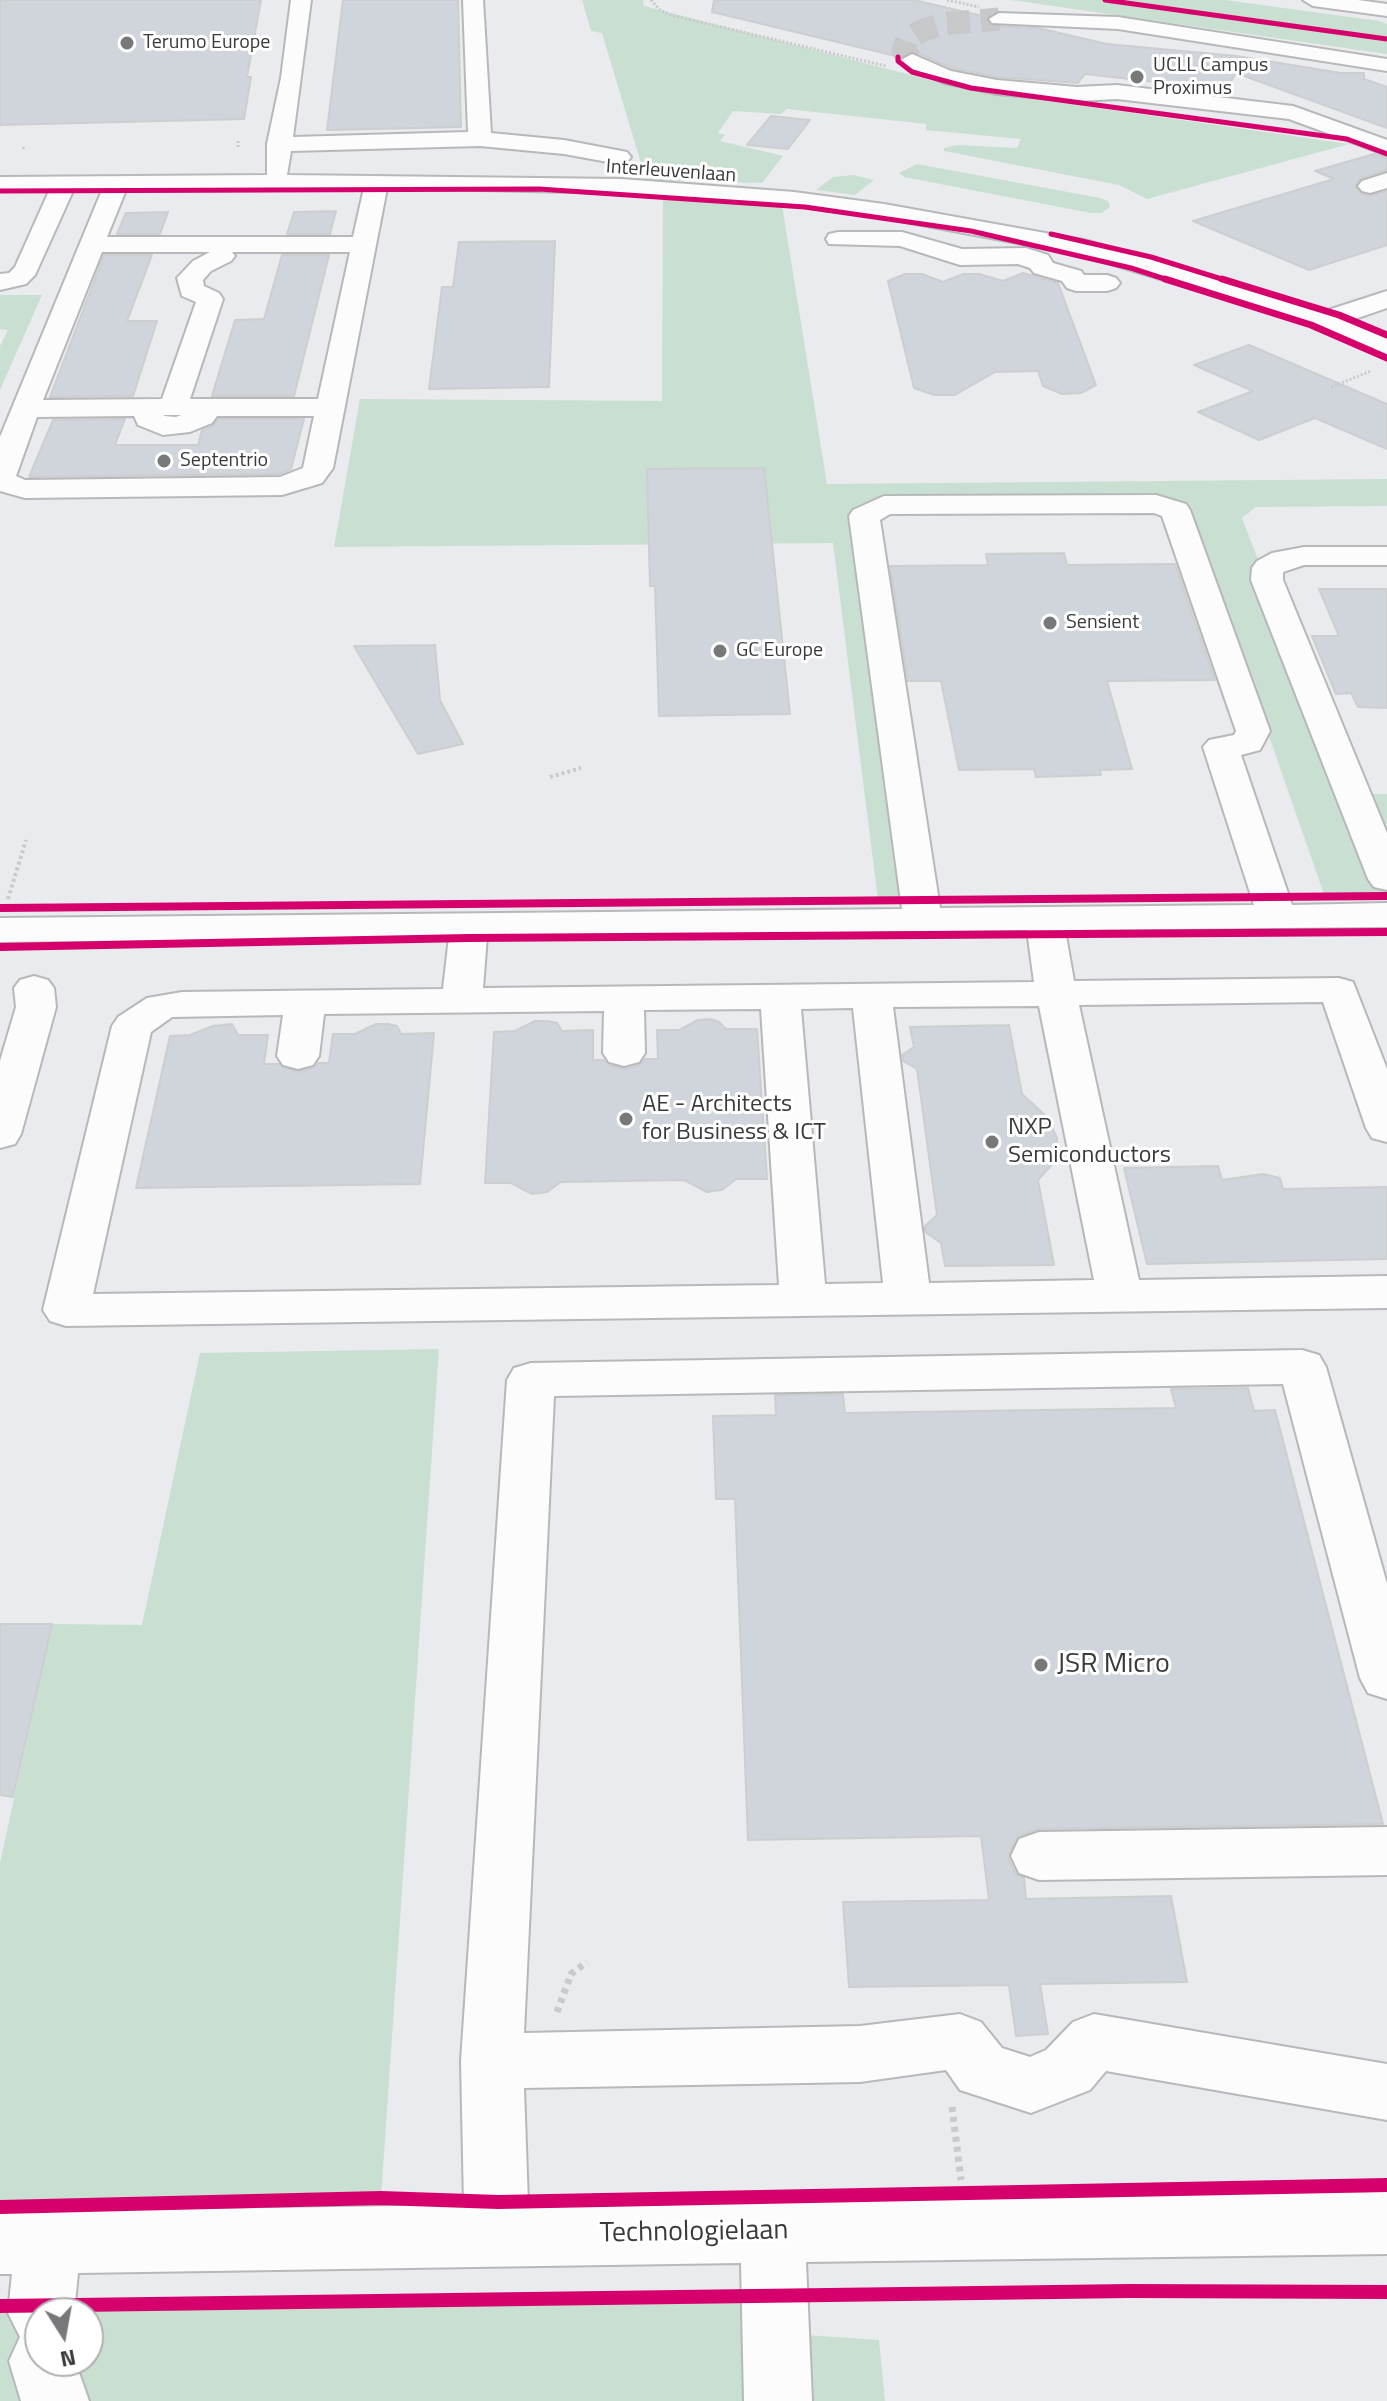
<!DOCTYPE html>
<html>
<head>
<meta charset="utf-8">
<style>
	body { margin:0 }
	#map { position:relative; width:1387px; height:2401px; overflow:hidden; background:#e9ebee; font-family:"Titillium Web",sans-serif }
	canvas { display:block }
	.north { position:absolute; left:24px; top:2297px; width:80px; height:80px; box-sizing:border-box; background:#fff; border:2px solid #b0b0b1; border-radius:50%; rotate:169deg; font-size:22px; font-weight:700; line-height:32px; text-align:center; color:#393a3c }
	.north::after { content:''; display:block; margin:auto; width:28px; height:36px; background:#77787a; clip-path:polygon(50% 0,100% 100%,50% 72%,0 100%) }
</style>
</head>
<body>
<div id="map">
<canvas width="1387" height="2401"></canvas>
<div class="north">N</div>
</div>
<script>
const c = document.querySelector('canvas').getContext('2d');
c.lineJoin = 'round';
function paint(path, color) {
  c.fillStyle = color;
  c.fill(path, 'evenodd');
}
function toPath(rows) {
  const path = new Path2D();
  for (const r of rows) {
    path.moveTo(r[0], r[1]);
    for (let i = 2; i < r.length; i += 2) path.lineTo(r[i], r[i + 1]);
  }
  return path;
}
function stroke(path, color, width, dash) {
  c.strokeStyle = color;
  c.lineWidth = width;
  c.lineCap = dash ? 'butt' : 'round';
  c.setLineDash(dash || []);
  c.stroke(path);
}
function label(font, color, halo, rows, align = 'center') {
  c.font = font + ' "Titillium Web",sans-serif';
  c.lineWidth = 6;
  c.setLineDash([]);
  c.textBaseline = 'middle';
  c.strokeStyle = halo;
  c.fillStyle = color;
  for (const [text, x, y, turn = 0] of rows) {
    c.save();
    c.translate(x, y);
    c.rotate((+turn || 0) * Math.PI / 180);
    c.textAlign = isNaN(turn) ? turn : align;
    if (halo) c.strokeText(text, 0, 0);
    c.fillText(text, 0, 0);
    c.restore();
  }
}
const green = toPath([
	[582,0,643,0,644,6,965,89,1349,144,1147,199,1119,185,944,151,944,148,957,145,1017,148,1021,139,926,130,926,124,787,109,781,114,733,111,718,133,725,135,720,141,783,156,762,183,646,180,602,33,591,31],
	[1011,0,1225,0,1379,21,1387,24,1387,54],
	[917,164,1100,198,1108,201,1110,207,1102,213,1091,213,904,177,899,173],
	[854,175,874,180,855,195,816,190,833,177],
	[663,195,782,205,827,484,1387,479,1387,506,1256,507,1242,518,1349,794,1387,794,1387,896,1325,897,1190,509,1168,499,1140,496,871,501,850,512,912,899,878,900,833,543,334,547,360,399,662,401],
	[0,295,42,295,0,390,0,346,8,330,0,329],
	[439,1349,381,2198,0,2207,0,1863,52,1624,142,1625,200,1353],
	[727,2296,806,2335,879,2340,885,2401,0,2401,0,2306],
	[40,2313,88,2313,88,2361,40,2361]
]);
const building = toPath([
	[0,0,261,0,247,77,251,77,244,119,0,125,0,0],
	[343,0,458,0,461,127,327,130,343,0],
	[714,0,914,0,987,17,987,21,992,26,1038,28,1107,44,1236,56,1341,73,1364,73,1364,79,1387,87,1387,128,1236,73,1223,95,1189,91,1192,86,1085,74,1078,83,997,77,952,68,913,51,900,57,712,12,714,0],
	[771,116,810,120,788,149,747,145,771,116],
	[1374,154,1387,158,1387,170,1361,178,1355,186,1360,193,1369,196,1387,191,1387,245,1309,270,1193,221,1334,179,1315,171,1374,154],
	[336,211,330,234,287,234,294,212,336,211],
	[168,212,160,234,117,234,126,213,168,212],
	[555,241,549,387,429,389,442,287,453,287,459,242,555,241],
	[104,255,152,255,127,321,157,321,133,396,50,397,104,255],
	[282,255,329,255,294,396,212,396,235,320,264,319,282,255],
	[1023,273,1058,283,1096,385,1081,393,1062,394,1043,386,1038,371,995,372,955,395,934,395,914,388,888,281,905,274,922,274,943,282,963,274,979,274,1003,281,1023,273],
	[1249,345,1387,404,1387,449,1315,418,1259,440,1198,412,1253,391,1194,365,1249,345],
	[125,419,115,445,198,445,202,430,213,426,219,419,304,419,291,469,279,474,29,477,53,420,125,419],
	[764,468,790,714,659,716,655,586,650,586,647,469,764,468],
	[1064,553,1067,565,1175,564,1215,680,1107,681,1132,769,1100,770,1101,775,1036,777,1034,769,959,770,941,681,908,681,890,566,988,565,986,554,1064,553],
	[1319,589,1387,589,1387,708,1358,707,1351,693,1336,694,1312,636,1339,636,1319,589],
	[435,645,440,700,463,744,418,754,354,646,435,645],
	[711,1019,719,1022,726,1029,757,1029,767,1179,736,1179,722,1190,707,1192,684,1180,561,1182,547,1192,532,1194,511,1183,485,1183,494,1032,515,1031,535,1021,548,1021,557,1023,562,1031,593,1030,593,1060,604,1060,608,1065,625,1069,640,1065,645,1059,658,1059,657,1030,679,1030,698,1020,711,1019],
	[232,1024,238,1035,268,1035,264,1064,279,1064,297,1072,314,1068,318,1063,329,1063,333,1034,355,1034,376,1024,388,1024,397,1026,401,1034,434,1033,420,1184,136,1188,170,1036,190,1035,213,1026,232,1024],
	[1009,1025,1022,1094,1047,1117,1057,1138,1055,1161,1038,1180,1054,1265,945,1266,941,1243,925,1232,925,1226,937,1215,917,1069,903,1061,902,1055,914,1047,910,1027,1009,1025],
	[1218,1166,1222,1180,1263,1174,1280,1178,1283,1189,1387,1187,1387,1259,1147,1264,1124,1168,1218,1166],
	[1248,1388,1254,1411,1275,1410,1383,1824,1039,1829,1018,1836,1008,1857,1016,1874,1024,1878,1026,1899,1171,1896,1187,1982,1040,1984,1048,2034,1016,2036,1009,1985,849,1987,843,1902,989,1900,981,1836,748,1840,735,1499,716,1499,713,1416,776,1415,775,1395,843,1394,845,1413,1176,1408,1171,1389,1248,1388],
	[0,1624,52,1624,13,1797,0,1795,0,1624]
]);
const minorTunnel = toPath([
	[912,60,903,50,907,40,921,31,942,24,999,19]
]);
const pathFar2 = toPath([
	[651,0,660,10,671,15,886,66],
	[947,0,979,7],
	[238,141,238,148],
	[23,149,24,146],
	[1331,387,1371,371]
]);
const pathFar1 = toPath([
	[550,777,581,768],
	[8,899,26,840]
]);
const path = toPath([
	[557,2012,571,1974,587,1962],
	[952,2107,961,2180]
]);
const minor = toPath([
	[291,0,311,0,293,137,468,132,463,0,483,0,491,133,564,140,627,152,631,157,627,162,619,164,564,154,480,146,291,151,287,175,621,179,794,192,884,204,1084,240,1205,274,1325,311,1387,291,1387,308,1349,321,1387,337,1387,355,1316,326,1081,255,884,218,794,206,621,193,387,188,333,468,322,483,282,495,25,498,0,491,0,437,102,190,73,191,35,275,26,284,0,290,0,274,9,273,15,267,49,191,0,191,0,177,267,175,267,144,281,78,291,0],
	[364,188,353,237,107,237,126,190,364,188],
	[102,252,210,252,193,261,177,278,182,296,196,302,162,399,43,400,102,252],
	[232,252,350,252,318,399,190,399,223,299,219,293,204,286,203,280,211,271,231,261,235,256,232,252],
	[181,415,176,417,164,416,164,415,181,415],
	[134,416,138,425,163,435,190,432,212,423,217,416,314,416,303,468,280,477,25,480,16,476,37,417,134,416],
	[1303,0,1358,0,1387,4,1387,16,1313,6,1303,0],
	[999,13,1118,17,1387,59,1387,71,1118,29,992,23,989,19,999,13],
	[912,54,951,71,997,80,1077,87,1117,85,1293,106,1387,140,1387,155,1289,119,1117,99,1077,101,997,94,944,83,904,65,901,60,912,54],
	[1387,173,1387,188,1370,193,1362,191,1358,186,1362,181,1387,173],
	[838,232,902,232,962,249,1026,248,1048,255,1053,263,1081,271,1084,275,1107,275,1116,278,1120,283,1116,288,1107,291,1076,291,1067,288,1062,281,1034,273,1030,268,1018,264,960,265,900,246,829,244,826,239,829,234,838,232],
	[1156,495,1186,504,1190,510,1270,731,1260,750,1241,755,1292,905,1387,903,1387,927,1065,930,1074,981,1339,978,1353,982,1387,1069,1387,1142,1372,1138,1366,1128,1323,1002,1079,1005,1139,1280,1387,1276,1387,1308,66,1326,50,1321,43,1310,112,1026,118,1017,147,998,182,992,443,989,449,937,0,942,0,918,902,909,849,516,853,510,884,496,1156,495],
	[1154,513,1162,516,1236,731,1234,735,1209,740,1203,747,1254,905,940,908,880,520,890,514,1154,513],
	[1027,930,1034,982,483,988,487,936,1027,930],
	[1039,1006,1094,1280,929,1283,893,1007,1039,1006],
	[853,1008,883,1283,825,1284,801,1009,853,1008],
	[761,1009,779,1285,93,1294,151,1032,172,1017,283,1015,277,1056,283,1065,298,1069,313,1065,319,1056,324,1014,604,1011,603,1053,609,1062,624,1066,639,1062,645,1053,644,1010,761,1009],
	[1304,547,1387,547,1387,565,1304,565,1283,572,1283,580,1387,833,1387,890,1374,887,1368,879,1251,580,1252,568,1257,561,1272,553,1304,547],
	[34,976,48,980,54,988,56,1007,21,1134,15,1144,0,1148,0,1061,16,1007,14,988,20,980,34,976],
	[1302,1350,1319,1355,1326,1367,1387,1584,1387,1699,1368,1693,1360,1678,1283,1384,554,1396,524,2033,860,2026,960,2014,981,2022,1002,2048,1030,2057,1046,2050,1073,2022,1094,2014,1387,2064,1387,2120,1106,2071,1090,2090,1031,2113,960,2090,946,2070,860,2082,524,2088,528,2204,1387,2192,1387,2254,806,2262,812,2401,744,2401,741,2263,78,2273,74,2313,40,2313,40,2361,75,2361,89,2401,21,2401,9,2361,20,2337,8,2313,12,2274,0,2274,0,2212,464,2205,461,2061,507,1380,514,1368,531,1363,1302,1350],
	[1387,1827,1387,1875,1039,1880,1019,1873,1011,1856,1019,1839,1039,1832,1387,1827]
]);
const cyclewayFar3 = toPath([
	[1105,0,1387,39],
	[898,57,898,61,912,72,971,88,1347,139,1387,154],
	[0,191,539,189,805,207,971,231,1131,268,1171,281],
	[1051,234,1151,257,1228,281]
]);
const cyclewayFar2 = toPath([
	[1165,279,1311,325,1387,358],
	[1222,279,1339,315,1387,335]
]);
const cyclewayFar1 = toPath([
	[0,908,1387,896],
	[0,947,469,938,1387,932]
]);
const cycleway = toPath([
	[0,2207,381,2198,498,2202,1387,2185],
	[0,2306,1130,2291,1387,2292]
]);
const markers = [
	[127,43,8,"#77787a"],
	[1137,77,8,"#77787a"],
	[164,461,8,"#77787a"],
	[1050,623,8,"#77787a"],
	[720,651,8,"#77787a"],
	[626,1119,8,"#77787a"],
	[992,1142,8,"#77787a"],
	[1041,1665,8,"#77787a"]
];
const farPoinames = [
	["Terumo Europe",143,43],
	["UCLL Campus",1153,66],
	["Proximus",1153,89],
	["Septentrio",180,461],
	["Sensient",1066,623],
	["GC Europe",736,651]
];
const farStreetnames = [
	["Interleuvenlaan",671,172,4]
];
const poiNames = [
	["AE - Architects",642,1105],
	["for Business & ICT",642,1133],
	["NXP",1008,1128],
	["Semiconductors",1008,1156]
];
const nearPoinames = [
	["JSR Micro",1057,1665]
];
const nearStreetnames = [
	["Technologielaan",694,2233,-1]
];
paint(green, '#c9dfd1');
paint(building, '#d0d4db');
stroke(building, '#ccced0', 2);
stroke(minorTunnel, '#c6c8ca', 23, [23, 11]);
stroke(minor, '#b6b8ba', 4);
stroke(pathFar2, '#c9cacb', 3, [2, 2]);
stroke(pathFar1, '#c9cacb', 4, [3, 3]);
stroke(path, '#c9cacb', 7, [5, 5]);
paint(minor, '#fcfcfc');
stroke(cyclewayFar3, '#d6006c', 5);
stroke(cyclewayFar2, '#d6006c', 7);
stroke(cyclewayFar1, '#d6006c', 8);
stroke(cycleway, '#d6006c', 14);
for (const [x, y, r, color] of markers) {
  const dot = new Path2D();
  dot.arc(x, y, r, 0, 2 * Math.PI);
  c.fillStyle = color;
  c.fill(dot);
  stroke(dot, '#fff', 3);
}
label('20px', '#393a3c', '#fff', farPoinames, 'left');
label('20px', '#393a3c', '#fff', farStreetnames);
label('24px', '#393a3c', '#fff', poiNames, 'left');
label('28px', '#393a3c', '#fff', nearPoinames, 'left');
label('28px', '#393a3c', '#fff', nearStreetnames);
</script>
</body>
</html>
